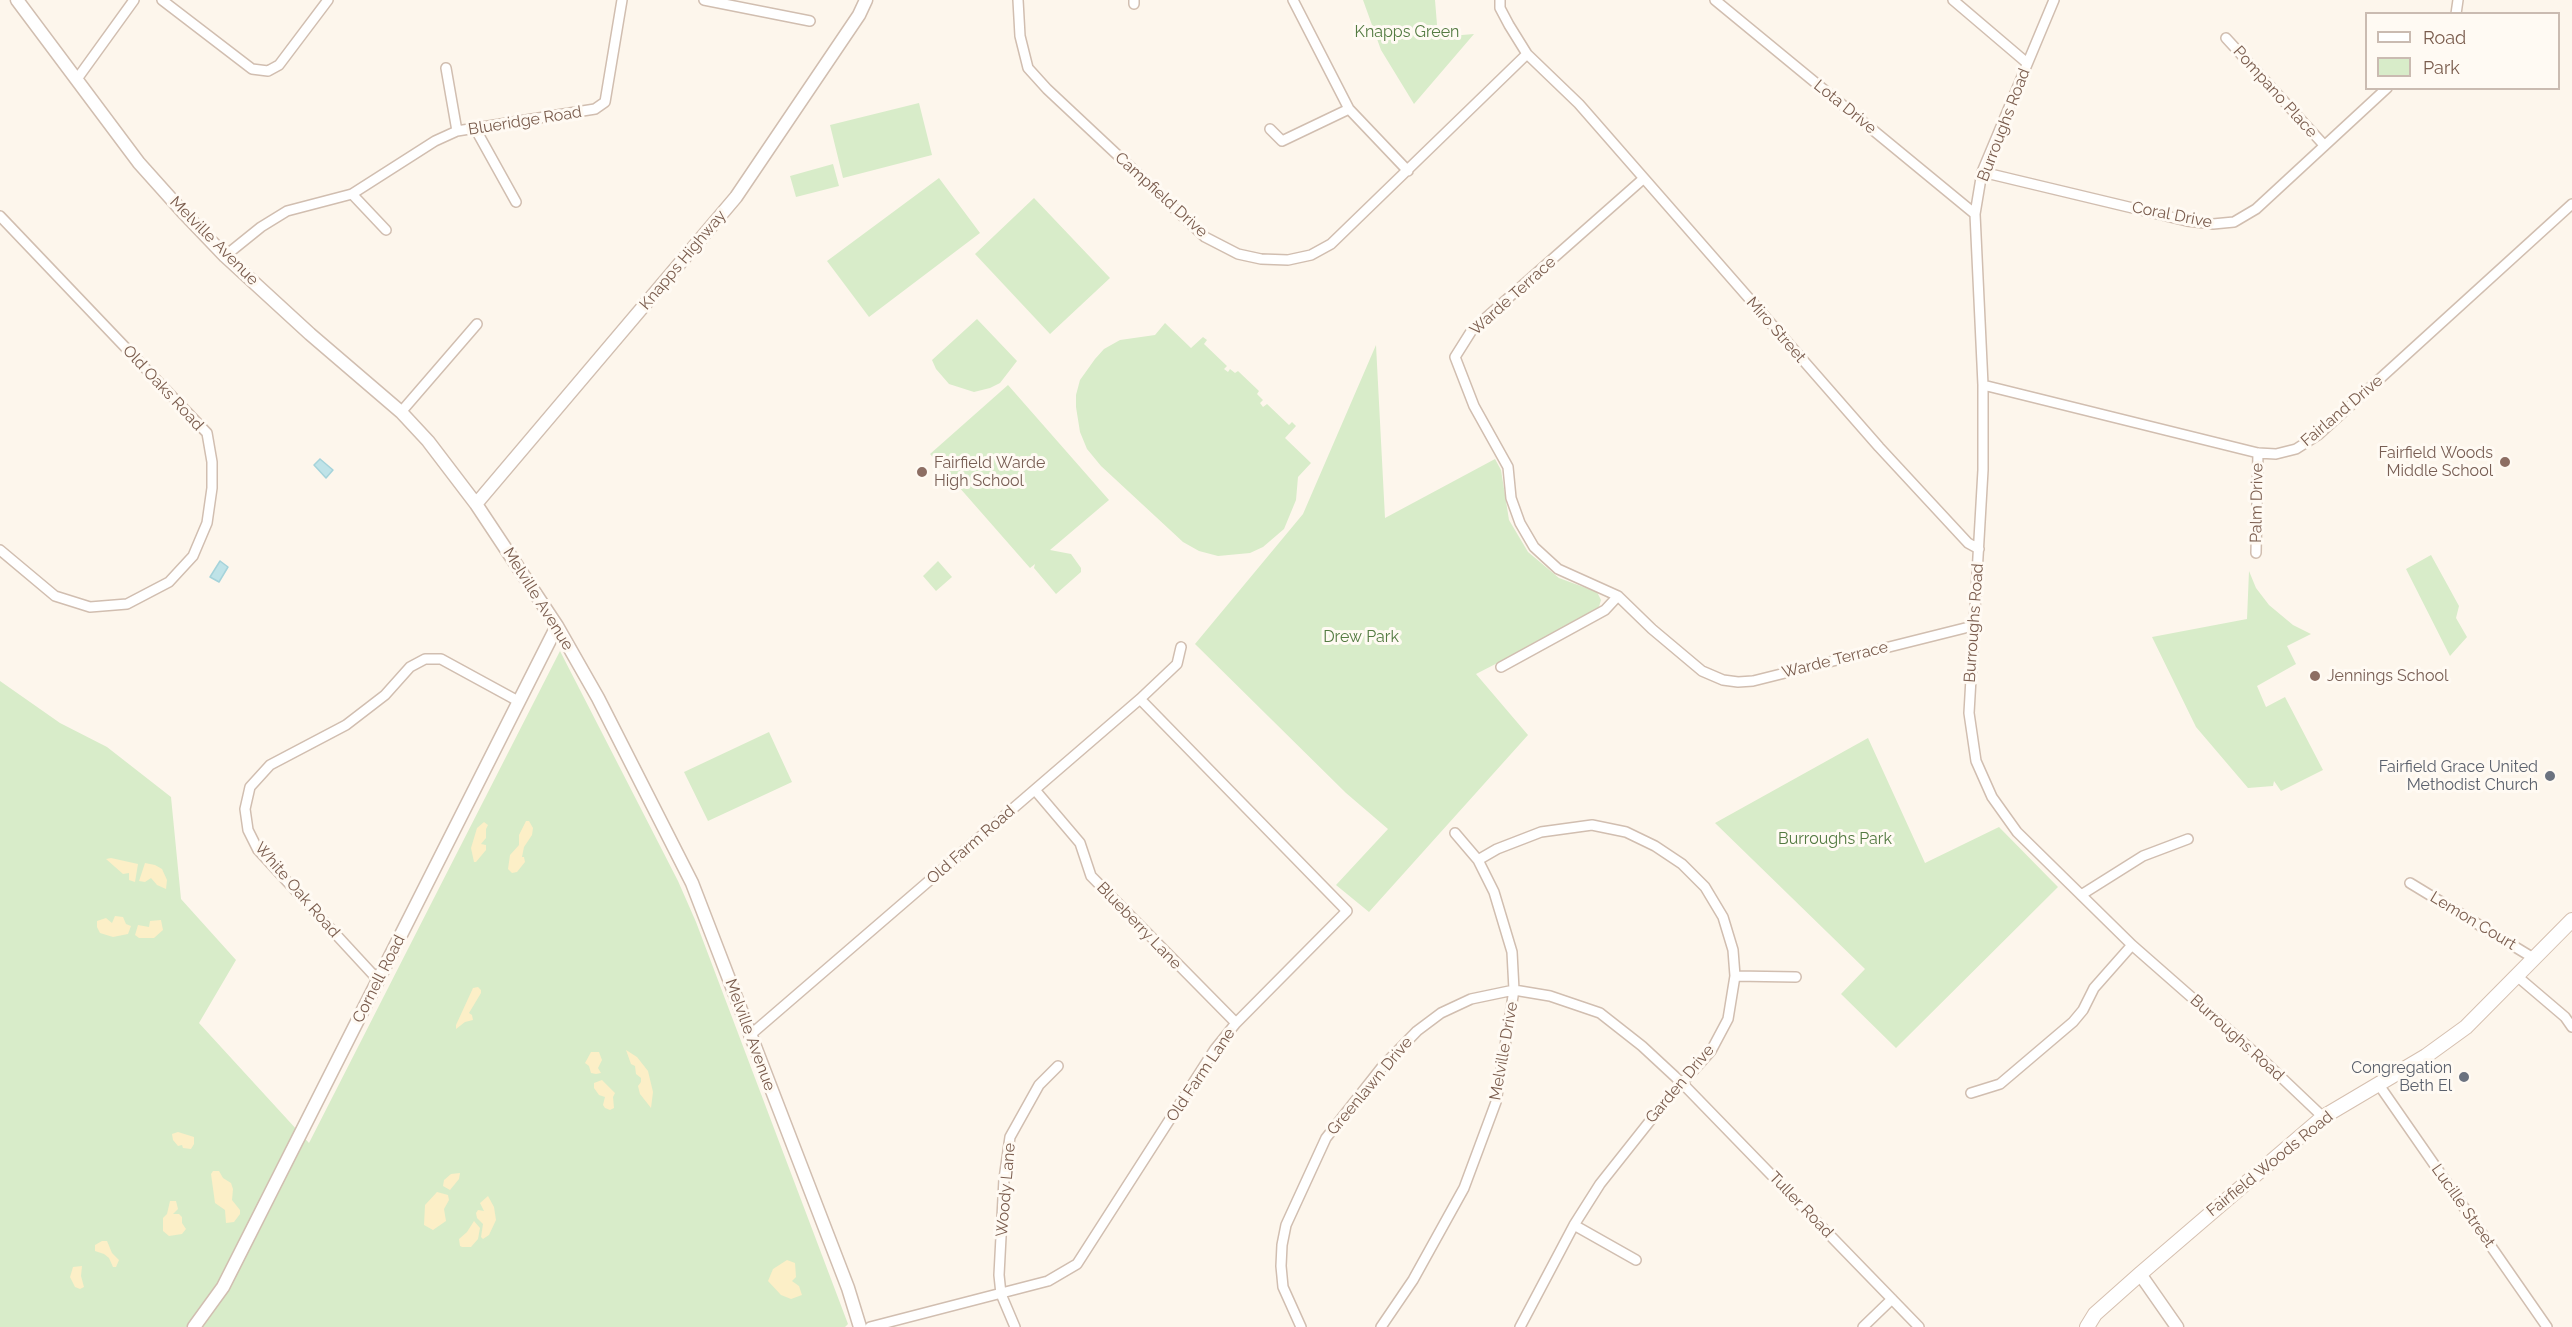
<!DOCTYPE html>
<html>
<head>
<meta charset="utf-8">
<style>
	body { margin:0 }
	#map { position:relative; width:2572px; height:1327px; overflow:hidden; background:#fdf6ec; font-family:Raleway,sans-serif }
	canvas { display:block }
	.legend { position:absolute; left:2365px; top:12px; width:195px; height:78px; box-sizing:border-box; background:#fffaf3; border:2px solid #cabbb1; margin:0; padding:8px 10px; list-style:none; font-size:18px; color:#7a5c4d }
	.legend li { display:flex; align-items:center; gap:12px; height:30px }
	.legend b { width:30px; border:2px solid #cabbb1 }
</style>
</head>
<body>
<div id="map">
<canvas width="2572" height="1327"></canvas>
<ul class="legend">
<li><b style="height:8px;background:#fff"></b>Road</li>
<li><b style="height:16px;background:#d8ecc9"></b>Park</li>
</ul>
</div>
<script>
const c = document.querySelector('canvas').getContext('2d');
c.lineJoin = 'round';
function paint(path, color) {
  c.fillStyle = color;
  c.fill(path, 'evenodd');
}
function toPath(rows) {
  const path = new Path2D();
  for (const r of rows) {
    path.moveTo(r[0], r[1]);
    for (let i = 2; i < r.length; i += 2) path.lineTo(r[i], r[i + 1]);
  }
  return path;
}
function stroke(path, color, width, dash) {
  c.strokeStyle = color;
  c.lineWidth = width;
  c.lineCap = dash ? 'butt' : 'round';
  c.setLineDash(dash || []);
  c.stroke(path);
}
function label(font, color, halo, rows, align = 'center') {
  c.font = font + ' Raleway,sans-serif';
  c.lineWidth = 6;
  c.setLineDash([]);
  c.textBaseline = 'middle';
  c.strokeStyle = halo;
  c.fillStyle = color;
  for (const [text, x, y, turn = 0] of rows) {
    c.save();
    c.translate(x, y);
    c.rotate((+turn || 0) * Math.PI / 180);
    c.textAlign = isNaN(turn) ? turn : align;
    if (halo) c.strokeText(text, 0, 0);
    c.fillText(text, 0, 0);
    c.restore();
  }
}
const green = toPath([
	[1363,0,1435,0,1438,37,1474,34,1414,104,1381,50],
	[919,103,932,155,843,178,830,125],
	[833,164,839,186,796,197,790,176],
	[939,178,980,233,869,317,827,261],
	[1034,198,1110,278,1050,334,975,254],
	[977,319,1017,361,1000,383,990,388,974,392,949,384,936,369,932,360],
	[1165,323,1191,348,1203,337,1207,340,1204,344,1227,366,1224,369,1228,372,1230,369,1235,373,1238,371,1259,391,1257,394,1263,400,1260,403,1263,407,1267,404,1289,425,1292,422,1296,426,1285,438,1311,463,1298,477,1296,500,1284,529,1263,547,1250,553,1218,556,1199,551,1183,542,1101,466,1087,449,1080,432,1076,407,1076,395,1080,380,1095,359,1104,349,1120,340,1155,335],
	[1376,345,1385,518,1495,459,1501,470,1509,520,1528,552,1559,578,1597,592,1601,600,1598,610,1593,614,1476,674,1528,735,1369,912,1336,885,1388,829,1346,793,1195,644,1303,514],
	[1008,385,1109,500,1050,550,1071,554,1081,568,1081,572,1056,594,1034,568,1035,564,1030,568,930,454],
	[2431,555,2459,606,2456,618,2467,637,2450,656,2406,569],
	[938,561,952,577,936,591,923,576],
	[2249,571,2256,588,2269,605,2293,625,2311,634,2287,646,2296,664,2257,686,2266,707,2285,697,2323,770,2281,791,2274,781,2273,786,2248,788,2196,727,2152,637,2247,619],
	[560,651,678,881,696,922,848,1324,845,1327,0,1327,0,681,60,723,107,747,171,797,181,899,236,960,199,1023,309,1143],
	[769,732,792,782,708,821,684,772],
	[1868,738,1925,863,1999,827,2058,887,1896,1048,1841,994,1865,969,1715,823]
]);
const sand = toPath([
	[526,821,529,821,533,828,532,835,524,847,522,857,524,857,525,862,517,872,512,873,508,869,510,855,519,845,519,835],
	[484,822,488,825,486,829,486,838,481,844,486,845,486,850,476,862,474,862,471,848,477,828],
	[111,858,138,864,135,882,129,880,129,873,123,874,106,859],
	[145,863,155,865,162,869,167,880,166,889,157,885,151,878,145,882,139,881],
	[115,916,123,917,126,924,131,926,128,934,113,937,100,933,97,927,97,921,106,918,112,923],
	[161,920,163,930,154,938,139,938,135,935,138,925,149,927,150,921],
	[478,987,481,990,481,993,469,1013,472,1015,473,1020,465,1022,456,1029,456,1025,473,988],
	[626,1050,637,1057,648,1071,653,1092,651,1108,640,1094,638,1086,641,1082,641,1078,636,1074,635,1066,631,1064],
	[591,1052,599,1052,602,1060,598,1068,601,1073,596,1074,591,1073,589,1066,585,1063],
	[602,1080,615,1093,613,1097,614,1108,610,1110,605,1108,603,1105,605,1097,599,1095,594,1088,594,1083],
	[178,1132,194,1137,194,1144,191,1149,183,1148,182,1145,178,1146,173,1140,172,1134],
	[213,1171,219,1171,223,1178,231,1183,233,1189,232,1200,240,1210,240,1214,234,1222,226,1223,225,1210,215,1203,211,1174],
	[460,1173,459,1179,450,1190,443,1186,444,1180,451,1174],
	[437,1192,448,1195,449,1200,444,1209,446,1221,433,1230,424,1225,425,1205],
	[488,1196,494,1207,496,1220,489,1235,483,1239,481,1237,483,1224,477,1218,476,1213,478,1210,484,1211,480,1203],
	[170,1201,176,1201,178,1209,173,1214,179,1214,182,1217,182,1223,186,1229,182,1234,169,1236,163,1231,163,1218,167,1214],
	[474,1221,480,1228,478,1239,471,1247,462,1247,460,1246,459,1239,467,1232],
	[102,1241,107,1241,112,1253,119,1260,116,1267,113,1267,109,1258,104,1254,95,1251,95,1245],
	[787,1260,795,1263,796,1277,792,1281,799,1286,802,1295,791,1299,781,1295,768,1281,773,1269],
	[82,1266,81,1276,84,1287,80,1289,75,1287,70,1277,73,1267]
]);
const water = toPath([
	[320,459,333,470,326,478,314,465,320,459],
	[220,561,228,567,219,582,210,577,220,561]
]);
const minor = toPath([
	[162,0,252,69,268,71,279,65,328,0],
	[704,0,810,21],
	[1018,0,1020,36,1028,68,1047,89,1205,237,1238,254,1261,259,1288,260,1311,255,1331,244,1527,54],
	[1134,0,1134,4],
	[1293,0,1349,109,1408,171],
	[1500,0,1500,8,1509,25,1527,54,1579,104,1879,447,1968,543,1979,549],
	[1715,0,1975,214],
	[1953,0,2027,63],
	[2054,0,1982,172,1975,214,1983,385,1983,470,1969,713,1976,761,1992,797,2017,832,2132,945,2263,1060,2323,1117],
	[2456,14,2458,0],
	[2226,38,2324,145],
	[446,68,457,131],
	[77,79,134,0],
	[1270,129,1282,141,1349,109],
	[476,130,516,202],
	[1982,172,2187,221,2213,224,2234,222,2256,209,2387,88],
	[352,194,386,230],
	[0,216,207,433,212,462,212,488,207,523,193,556,169,582,127,604,90,607,55,596,0,550],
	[225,256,261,227,287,211,352,194,435,141,457,131,595,109,605,102,622,0],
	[1983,385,2258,453,2276,454,2296,449,2318,435,2572,204],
	[401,412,477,324],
	[2256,553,2258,453],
	[1618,596,1558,569,1534,547,1520,523,1511,498,1508,467,1474,406,1455,357,1472,330,1643,179],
	[1501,667,1605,610,1618,596,1652,629,1702,671,1723,680,1738,682,1753,681,1973,626],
	[1035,790,1080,843,1091,876,1236,1023],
	[1478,860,1497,849,1541,832,1592,825,1626,832,1655,846,1682,864,1705,887,1723,917,1733,950,1735,976,1728,1019,1711,1051,1665,1102,1600,1184,1574,1225,1520,1327],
	[2410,883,2535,959],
	[2081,895,2143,856,2188,839],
	[1735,976,1796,977],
	[2518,977,2565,1017,2572,1027],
	[378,980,258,850,248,830,245,809,250,787,270,765,346,725,385,695,410,667,425,659,441,659,518,701],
	[749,1036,1140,699,1177,664,1181,647],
	[2379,1085,2547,1327],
	[1971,1093,2000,1084,2073,1022,2083,1010,2094,988,2132,945],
	[1574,1225,1636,1260],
	[870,1327,1048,1281,1077,1264,1215,1049,1236,1023,1347,911,1140,699],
	[1015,1327,1001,1294,999,1275,1004,1179,1010,1137,1039,1085,1058,1066],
	[1301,1327,1283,1287,1281,1266,1282,1245,1286,1225,1326,1138,1382,1067,1417,1031,1441,1013,1471,999,1514,990,1550,996,1600,1013,1642,1046,1683,1084,1919,1327],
	[1381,1327,1413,1280,1464,1188,1496,1102,1514,990,1512,952,1494,892,1478,860,1455,833],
	[1863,1327,1892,1299]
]);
const tertiary = toPath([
	[17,0,139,163,182,211,225,256,310,334,401,412,428,441,476,504,557,626,598,698,692,883,848,1288,860,1327],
	[476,504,736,197,859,15,866,0],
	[2140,1274,2177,1327],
	[194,1327,223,1287,557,626]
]);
const secondary = toPath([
	[2087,1327,2095,1314,2140,1274,2323,1117,2426,1056,2466,1027,2572,920]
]);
const markers = [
	[2505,462,6,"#8d6e63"],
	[922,472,6,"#8d6e63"],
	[2315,676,6,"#8d6e63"],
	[2550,776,6,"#6b7280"],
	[2464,1077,6,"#6b7280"]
];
const parkNames = [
	["Knapps Green",1407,32],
	["Drew Park",1361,637],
	["Burroughs Park",1835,839]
];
const streetNames = [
	["Pompano Place",2275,92,48],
	["Lota Drive",1845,107,39],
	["Blueridge Road",525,121,-9],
	["Burroughs Road",2004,125,-69],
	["Campfield Drive",1161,195,42],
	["Coral Drive",2172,215,11],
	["Melville Avenue",214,241,45],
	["Knapps Highway",683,260,-50],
	["Warde Terrace",1513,296,-42],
	["Miro Street",1776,330,49],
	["Old Oaks Road",163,388,47],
	["Fairland Drive",2342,411,-40],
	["Palm Drive",2257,503,-89],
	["Melville Avenue",538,599,58],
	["Burroughs Road",1974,623,-86],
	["Warde Terrace",1835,660,-14],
	["Old Farm Road",971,845,-41],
	["White Oak Road",297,890,49],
	["Lemon Court",2473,921,31],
	["Blueberry Lane",1139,926,46],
	["Cornell Road",379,979,-63],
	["Melville Avenue",750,1035,70],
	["Burroughs Road",2237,1038,42],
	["Melville Drive",1504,1051,-80],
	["Old Farm Lane",1201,1075,-56],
	["Garden Drive",1680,1084,-50],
	["Greenlawn Drive",1370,1086,-50],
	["Fairfield Woods Road",2270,1164,-39],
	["Woody Lane",1006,1190,-85],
	["Tuller Road",1801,1205,46],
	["Lucille Street",2463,1206,55]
];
const educationNames = [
	["Fairfield Woods",2493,453,"right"],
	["Middle School",2493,471,"right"],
	["Fairfield Warde",934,463],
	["High School",934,481],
	["Jennings School",2327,676]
];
const worshipNames = [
	["Fairfield Grace United",2538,767],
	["Methodist Church",2538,785],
	["Congregation",2452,1068],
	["Beth El",2452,1086]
];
paint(green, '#d8ecc9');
paint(sand, '#fcefc7');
paint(water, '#bfe3e8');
stroke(water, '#a5d3da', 1.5);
stroke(minor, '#d1beb0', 12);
stroke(tertiary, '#d1beb0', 15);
stroke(secondary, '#d6c0b0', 16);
stroke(minor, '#fff', 9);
stroke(tertiary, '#fff', 12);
stroke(secondary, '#fff', 14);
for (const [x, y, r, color] of markers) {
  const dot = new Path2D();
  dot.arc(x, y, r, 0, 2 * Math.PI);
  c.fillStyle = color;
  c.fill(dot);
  stroke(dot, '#fffaf3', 2);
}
label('16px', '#537a41', '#fffaf3', parkNames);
label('16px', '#7a5c4d', '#fffaf3', streetNames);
label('16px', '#785e54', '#fffaf3', educationNames, 'left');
label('16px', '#5b616d', '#fffaf3', worshipNames, 'right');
</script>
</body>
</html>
